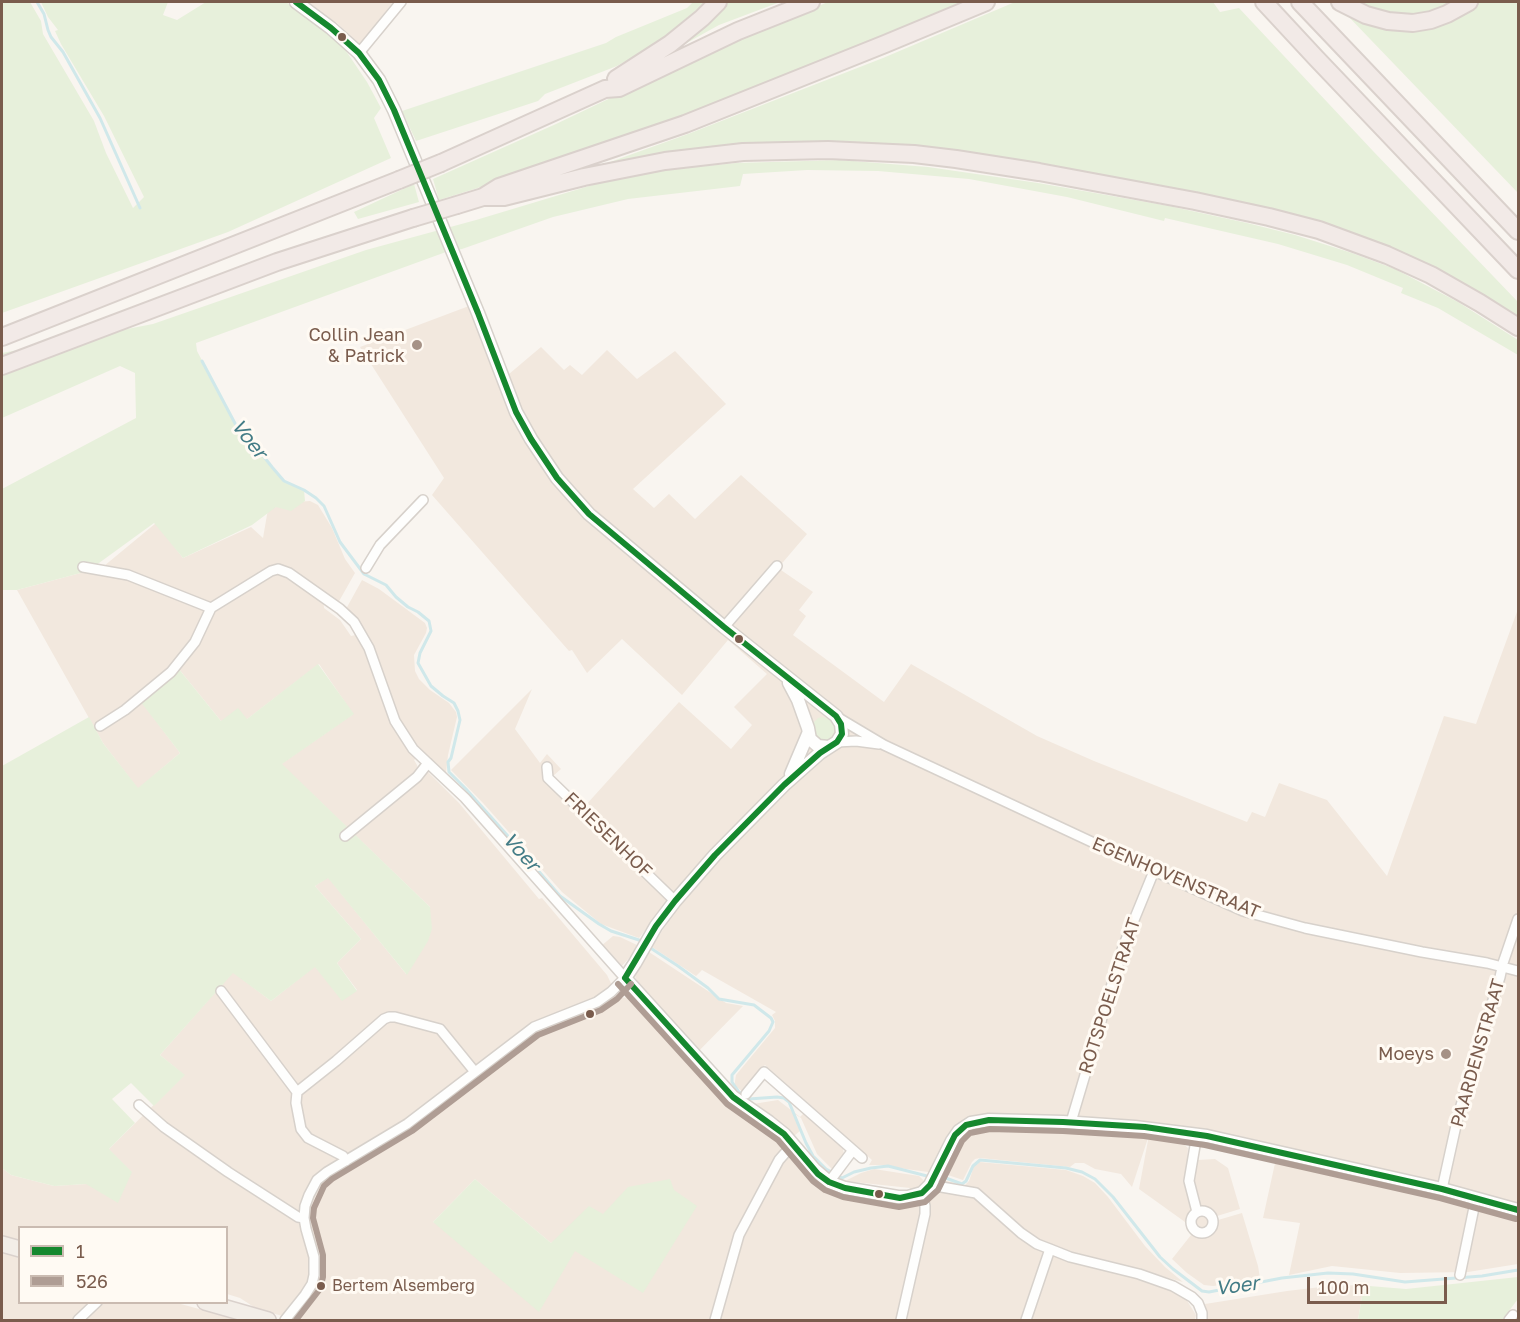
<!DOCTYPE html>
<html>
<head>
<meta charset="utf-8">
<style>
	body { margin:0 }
	#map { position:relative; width:1520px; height:1322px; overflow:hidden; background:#f9f5f0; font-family:"Golos Text",sans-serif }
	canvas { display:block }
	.frame { position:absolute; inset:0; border:3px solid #7a5c4d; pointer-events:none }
	.legend { position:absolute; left:18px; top:1226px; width:210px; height:78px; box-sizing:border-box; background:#fffaf3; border:2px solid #cabbb1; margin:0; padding:8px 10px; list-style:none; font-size:18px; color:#7a5c4d }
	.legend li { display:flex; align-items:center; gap:12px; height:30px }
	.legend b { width:30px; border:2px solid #cabbb1 }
	.scale { position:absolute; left:1307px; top:1277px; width:140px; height:27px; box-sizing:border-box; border:3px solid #7a5c4d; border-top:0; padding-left:8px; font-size:18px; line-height:21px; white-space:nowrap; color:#7a5c4d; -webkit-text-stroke:4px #fffaf3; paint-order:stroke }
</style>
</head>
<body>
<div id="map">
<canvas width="1520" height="1322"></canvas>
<div class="frame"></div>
<ul class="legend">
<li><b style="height:8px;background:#15882e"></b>1</li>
<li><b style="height:8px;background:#af9d94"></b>526</li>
</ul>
<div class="scale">100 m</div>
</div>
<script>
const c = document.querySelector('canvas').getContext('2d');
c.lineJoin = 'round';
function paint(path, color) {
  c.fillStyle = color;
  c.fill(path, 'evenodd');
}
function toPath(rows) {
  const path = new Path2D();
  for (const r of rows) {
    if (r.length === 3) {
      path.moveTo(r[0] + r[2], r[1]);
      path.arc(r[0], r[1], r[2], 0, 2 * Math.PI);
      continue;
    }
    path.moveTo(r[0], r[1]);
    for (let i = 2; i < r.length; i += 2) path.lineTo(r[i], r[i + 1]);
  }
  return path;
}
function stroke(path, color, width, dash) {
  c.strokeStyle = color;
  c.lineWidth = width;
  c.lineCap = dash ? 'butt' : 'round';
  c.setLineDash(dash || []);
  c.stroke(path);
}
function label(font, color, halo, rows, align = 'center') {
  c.font = font + ' "Golos Text",sans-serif';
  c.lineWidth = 6;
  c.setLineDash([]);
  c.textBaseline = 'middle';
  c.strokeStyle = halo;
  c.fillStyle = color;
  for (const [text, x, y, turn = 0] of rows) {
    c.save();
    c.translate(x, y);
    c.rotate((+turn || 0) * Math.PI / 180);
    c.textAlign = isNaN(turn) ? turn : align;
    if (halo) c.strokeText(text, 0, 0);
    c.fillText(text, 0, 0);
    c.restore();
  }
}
const residential = toPath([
	[306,2,393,2,360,45,337,23],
	[469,306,499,381,509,374,541,347,564,370,570,365,582,375,607,350,637,379,675,351,726,404,633,489,654,508,669,494,695,519,741,475,807,534,778,568,813,592,799,610,806,616,793,635,884,702,911,664,1037,736,1094,761,1247,822,1252,812,1265,817,1279,783,1327,800,1387,876,1444,716,1476,724,1518,609,1518,1264,1468,1272,1400,1273,1332,1266,1289,1275,1300,1223,1263,1218,1279,1145,1234,1135,1181,1126,1179,1140,1188,1148,1187,1163,1197,1165,1198,1160,1215,1159,1228,1168,1240,1209,1217,1216,1218,1220,1242,1213,1258,1266,1260,1278,1228,1284,1213,1286,1204,1285,1187,1273,1172,1259,1191,1235,1185,1222,1139,1189,1149,1135,1132,1187,1121,1174,1095,1169,1084,1163,1075,1163,1070,1167,980,1158,975,1159,972,1162,963,1180,945,1174,942,1180,965,1185,969,1181,974,1166,979,1162,1066,1170,1083,1176,1095,1183,1108,1197,1145,1246,1165,1267,1183,1282,1125,1266,1143,1280,1169,1290,1186,1299,1196,1315,1195,1320,297,1320,257,1309,240,1298,227,1294,226,1228,20,1228,19,1241,2,1236,2,1168,11,1175,54,1186,86,1184,109,1149,184,1075,160,1055,233,972,271,1001,315,966,342,1000,357,990,337,963,361,939,315,886,328,877,406,974,428,940,430,907,281,764,353,714,319,664,246,720,221,721,178,668,141,701,180,753,138,789,103,743,17,590,88,571,129,573,104,566,156,523,183,558,251,527,263,538,268,509,296,502,310,501,318,505,332,528,345,559,355,573,338,603,323,592,324,608,340,620,351,636,364,633,354,617,346,609,362,580,379,589,425,623,427,628,426,633,414,655,415,671,419,679,430,690,449,703,456,712,457,717,448,755,446,773,441,771,423,753,414,760,417,765,419,779,428,772,459,803,539,899,542,898,607,975,618,998,631,997,641,988,635,977,637,970,649,952,726,1003,743,1006,689,1061,707,1080,707,1084,725,1101,772,1131,783,1124,753,1104,778,1100,800,1117,804,1113,843,1149,844,1154,832,1169,817,1154,801,1118,793,1113,800,1131,794,1136,784,1126,774,1133,816,1181,831,1191,905,1205,910,1188,845,1181,861,1173,874,1169,919,1176,936,1192,947,1193,948,1184,940,1183,943,1174,891,1167,882,1165,869,1165,872,1160,765,1065,742,1091,735,1086,735,1081,736,1075,775,1028,775,1021,772,1015,776,1012,702,970,696,976,652,947,667,923,651,923,639,938,601,924,562,892,483,803,451,770,532,689,515,729,540,763,547,754,561,769,553,776,585,806,679,702,731,749,752,725,734,707,767,674,728,640,682,695,622,639,587,673,572,650,569,651,432,495,444,478,360,347],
	[475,1179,551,1243,603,1215,575,1251,433,1222],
	[613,936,620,937,637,945,631,956,621,967,601,946],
	[2,1252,19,1258,20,1302,177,1303,240,1320,2,1320],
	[1357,1285,1362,1296,1358,1320,1207,1320,1207,1314,1205,1304,1287,1291,1321,1287]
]);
const green = toPath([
	[2,2,30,2,41,21,43,34,94,121,106,153,133,208,144,197,104,116,61,44,55,31,58,30,48,17,41,2,168,2,163,15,177,20,206,2,286,2,323,29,344,48,367,82,381,108,374,118,391,158,228,232,2,313],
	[693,2,706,2,653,46,617,66,545,94,538,101,416,141,402,111,606,43,616,37,687,8],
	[726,2,780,2,719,25,674,50,721,8],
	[828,2,967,2,894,33,643,133,539,169,439,200,433,179,556,124,690,60],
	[1015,2,1213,2,1220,12,1239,8,1373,151,1518,302,1518,320,1339,231,903,148,599,166,688,134,883,58],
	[1356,2,1453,2,1442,7,1421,14,1395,15,1371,9],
	[1480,2,1517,2,1518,193,1346,14,1387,27,1465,13],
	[840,160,928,167,1038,183,1169,206,1247,223,1295,235,1352,253,1395,269,1458,302,1518,340,1518,355,1438,308,1401,293,1403,288,1347,265,1278,244,1165,218,1164,221,1067,197,969,179,878,171,807,170,743,174,740,186,628,199,553,217,462,249,446,252,196,343,197,351,238,429,250,439,272,467,284,481,304,490,305,501,291,511,276,507,252,525,183,558,154,523,88,571,17,590,2,590,2,489,136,418,135,373,120,366,2,418,2,353,153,324,366,250,476,220,609,180,666,170,736,163],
	[414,184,419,202,358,219,354,212],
	[318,664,354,714,282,764,430,907,432,929,428,941,407,975,328,878,315,886,361,939,337,963,357,991,342,1001,315,967,271,1001,233,973,160,1055,185,1075,154,1106,131,1083,112,1099,135,1123,109,1149,132,1172,118,1203,86,1184,54,1186,11,1175,2,1168,2,766,89,717,103,743,138,788,180,753,140,701,178,668,221,721,238,708,247,719],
	[822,717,830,719,833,722,836,730,832,738,825,742,816,740,812,724,818,718],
	[475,1179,551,1243,589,1206,603,1214,628,1187,670,1179,674,1190,697,1206,643,1293,575,1251,539,1312,433,1222],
	[1518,1277,1518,1299,1502,1320,1358,1320,1362,1296,1357,1285,1406,1289]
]);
const stream = toPath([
	[37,2,44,14,48,30,51,37,63,52,100,118,140,208],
	[202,361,238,429,250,439,272,467,284,481,304,490,316,498,324,506,340,542,364,574,386,585,396,597,408,607,418,612,429,621,431,631,420,653,418,663,431,686,443,696,454,703,458,711,460,720,451,758,448,762,449,772,466,789,523,853,560,896,599,924,611,931,639,940,644,943],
	[649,947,678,966,708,988,719,999,754,1005,771,1018,773,1022,769,1031,732,1075,732,1082,739,1092,749,1099,777,1097,784,1098,789,1102,806,1143,813,1156,826,1169,842,1178,854,1172,871,1168,888,1166,927,1176],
	[943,1177,962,1184,966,1181,973,1166,980,1160,1066,1168,1082,1172,1095,1179,1113,1197,1160,1257,1173,1269,1202,1291,1209,1292,1282,1278,1328,1273,1353,1274,1405,1282,1482,1276,1518,1270]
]);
const minor = toPath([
	[359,53,401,2],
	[83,567,128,575,211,608],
	[366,568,380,545,423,500],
	[211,608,271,571,278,569,289,573,340,609,354,622,369,648,395,721,413,749,465,798,625,978,611,992,597,1002,534,1027,407,1124,327,1172,317,1180,309,1195,305,1206,304,1218,306,1229,314,1257,314,1275,312,1284,305,1295,285,1320],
	[724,627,777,566],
	[837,717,884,745,1154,871,1243,911,1305,928,1422,952,1487,963,1518,971],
	[100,726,125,710,171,672,195,642,211,608],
	[837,742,856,741,879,744],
	[547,767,548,778,675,901],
	[345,836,417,777,428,763],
	[221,991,297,1092,296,1103,301,1129,308,1138,343,1156,346,1161],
	[297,1092,336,1061,384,1019,389,1017,395,1017,440,1029,475,1072],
	[746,1094,764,1072,862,1158],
	[139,1105,164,1127,228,1172,298,1217,304,1218],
	[1071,1122,1123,947,1154,871],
	[829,1182,853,1150],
	[930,1185,976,1193,1021,1233,1037,1244,1050,1249,1070,1257,1139,1274,1173,1286,1192,1297,1198,1303,1202,1313,1202,1320],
	[1442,1189,1459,1112,1500,977,1503,963,1518,919],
	[1202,1222,11],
	[1197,1212,1189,1181,1197,1134],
	[1460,1275,1476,1198],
	[78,1320,97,1302],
	[715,1320,739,1235,779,1160,793,1144],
	[901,1320,925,1214,925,1206,922,1193],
	[1026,1320,1050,1249],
	[1509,1320,1513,1315]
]);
const tertiary = toPath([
	[296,2,331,28,359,53,379,80,394,110,478,313,516,412,531,439,557,478,589,514,724,627,836,716,841,724,842,734,837,742,820,753,784,785,715,855,675,901,656,926,635,963,625,978,733,1097,769,1122,784,1134,814,1169,829,1182,845,1188,898,1197,908,1197,922,1193,930,1185,952,1141,959,1131,971,1123,989,1120,1063,1122,1135,1127,1207,1136,1442,1189,1518,1210],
	[789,683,798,700,808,728,810,739,818,746,829,747],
	[791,774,808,734]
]);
const primary = toPath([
	[2,1244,20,1249],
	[205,1302,268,1320]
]);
const motorway = toPath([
	[1264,2,1316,58,1518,270],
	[1300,2,1518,231],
	[1340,2,1366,15,1388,21,1413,23,1431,20,1447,14,1469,2],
	[616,79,670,44,702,18,718,2],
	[441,163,605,89,619,88,738,31,811,2],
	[483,197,504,197,584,177,665,161,743,152,828,150,914,154,956,159,1039,172,1195,201,1269,217,1319,230,1387,255,1431,275,1480,303,1518,327],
	[457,205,483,197,499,187,685,124,885,44,986,2],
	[2,337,399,180],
	[2,366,277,262,413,218]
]);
const motorwayBridge = toPath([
	[399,180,441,163],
	[413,218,457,205]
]);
const bus1 = toPath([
	[296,2,331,28,359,53,379,80,394,110,478,313,516,412,531,439,557,478,589,514,724,627,836,716,841,724,842,734,837,742,820,753,784,785,715,855,675,901,656,926,625,978],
	[625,978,733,1097,784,1134,818,1174,829,1182,845,1188,900,1198,922,1193,930,1185,955,1135,966,1125,989,1120,1063,1122,1145,1127,1207,1136,1442,1189,1518,1210]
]);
const bus2 = toPath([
	[618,984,727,1104,778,1140,813,1181,825,1190,843,1197,899,1207,925,1202,938,1190,962,1141,970,1133,990,1129,1063,1131,1144,1136,1205,1145,1440,1198,1516,1219],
	[296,1320,320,1289,323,1277,323,1255,313,1218,314,1208,324,1186,332,1179,412,1131,538,1035,601,1010,617,999,631,984]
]);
const markers = [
	[342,37,5,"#7a5c4d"],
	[417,345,6,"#a69286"],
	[739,639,5,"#7a5c4d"],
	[590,1014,5,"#7a5c4d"],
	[1446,1054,6,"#a69286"],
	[879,1194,5,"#7a5c4d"],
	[321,1286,5,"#7a5c4d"]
];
const busNames = [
	["Bertem Alsemberg",332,1286]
];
const poiNames = [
	["Collin Jean",405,335],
	["& Patrick",405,356],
	["Moeys",1434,1054]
];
const streetNames = [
	["FRIESENHOF",608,835,44],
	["EGENHOVENSTRAAT",1176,878,23],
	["ROTSPOELSTRAAT",1110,996,-72],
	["PAARDENSTRAAT",1478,1053,-74]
];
const waterNames = [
	["Voer",249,439,52],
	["Voer",521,852,48],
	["Voer",1237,1286,-7]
];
paint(residential, '#f2e8de');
paint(green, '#e7f0db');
stroke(stream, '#d0e8ea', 3);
stroke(minor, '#d7d1cb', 12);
stroke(tertiary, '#d7d1cb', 15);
stroke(primary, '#dad1cc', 18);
stroke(motorway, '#dad1cc', 20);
stroke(minor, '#fefefd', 9);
stroke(tertiary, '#fefefd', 12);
stroke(primary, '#f3eee8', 15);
stroke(motorway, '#f2eae7', 16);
stroke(motorwayBridge, '#dad1cc', 20, []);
stroke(motorwayBridge, '#f2eae7', 16);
stroke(bus1, '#15882e', 6);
stroke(bus2, '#af9d94', 6);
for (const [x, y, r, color] of markers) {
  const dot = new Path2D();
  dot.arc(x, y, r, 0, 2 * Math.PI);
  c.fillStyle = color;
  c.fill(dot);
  stroke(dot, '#fffaf3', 2);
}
label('16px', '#7a5c4d', '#fffaf3', busNames, 'left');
label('18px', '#7a5c4d', '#fffaf3', poiNames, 'right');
label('18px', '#7a5c4d', '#fffaf3', streetNames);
label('italic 20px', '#437c86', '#fffaf3', waterNames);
</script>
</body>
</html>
